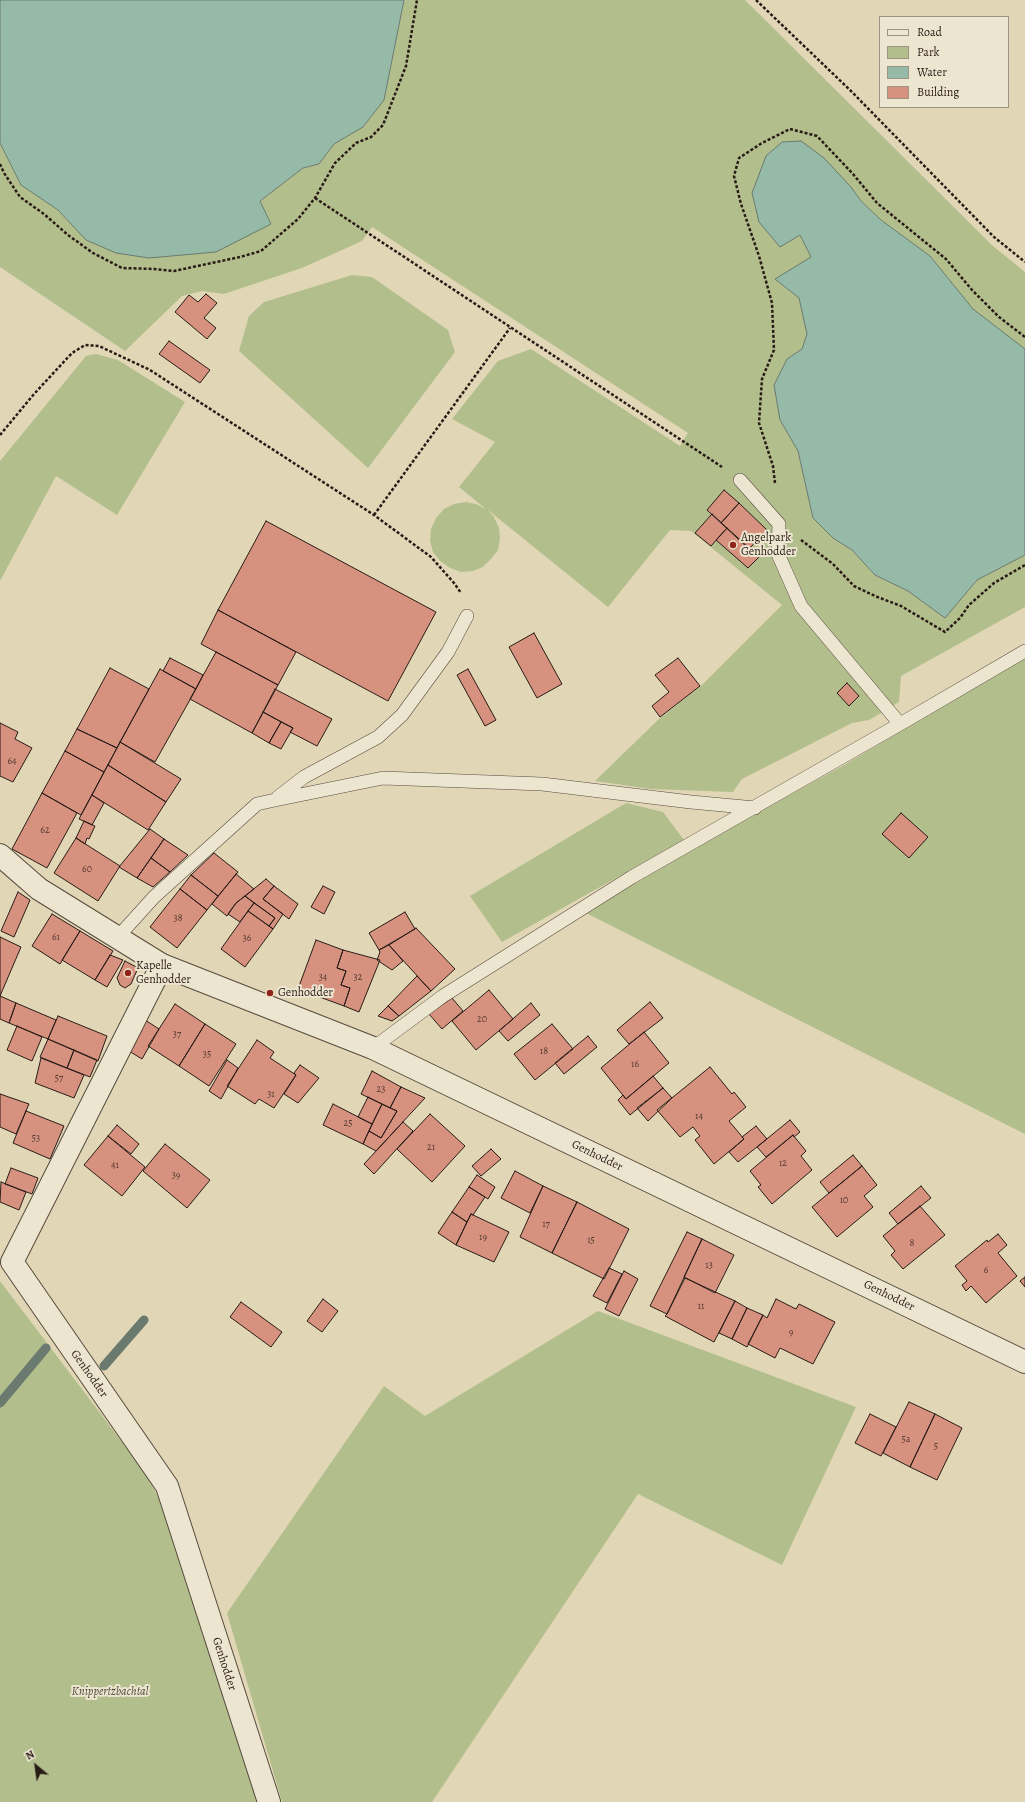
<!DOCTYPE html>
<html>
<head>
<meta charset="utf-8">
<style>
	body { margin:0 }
	#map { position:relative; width:1025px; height:1802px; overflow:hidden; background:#e1d7b6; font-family:Alegreya,serif }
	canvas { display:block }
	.legend { position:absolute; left:879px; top:16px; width:130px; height:92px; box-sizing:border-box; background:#ece5d0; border:1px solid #9e9486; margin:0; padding:5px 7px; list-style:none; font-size:12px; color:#291b16 }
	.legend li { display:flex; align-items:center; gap:8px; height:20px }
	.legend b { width:20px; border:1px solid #9e9486 }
	.north { position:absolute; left:16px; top:1746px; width:40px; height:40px; -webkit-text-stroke:3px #ece5d0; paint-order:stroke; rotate:331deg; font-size:11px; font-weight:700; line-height:16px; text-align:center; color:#291b16 }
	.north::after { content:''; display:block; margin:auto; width:14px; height:18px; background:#291b16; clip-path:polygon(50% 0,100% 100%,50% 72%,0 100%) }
</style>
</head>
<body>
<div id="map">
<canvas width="1025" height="1802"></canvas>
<ul class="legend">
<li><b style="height:5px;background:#ece5d0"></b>Road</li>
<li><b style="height:11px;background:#b3be8d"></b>Park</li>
<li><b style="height:11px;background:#95baa8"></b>Water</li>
<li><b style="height:11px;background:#d6927f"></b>Building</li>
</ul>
<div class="north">N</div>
</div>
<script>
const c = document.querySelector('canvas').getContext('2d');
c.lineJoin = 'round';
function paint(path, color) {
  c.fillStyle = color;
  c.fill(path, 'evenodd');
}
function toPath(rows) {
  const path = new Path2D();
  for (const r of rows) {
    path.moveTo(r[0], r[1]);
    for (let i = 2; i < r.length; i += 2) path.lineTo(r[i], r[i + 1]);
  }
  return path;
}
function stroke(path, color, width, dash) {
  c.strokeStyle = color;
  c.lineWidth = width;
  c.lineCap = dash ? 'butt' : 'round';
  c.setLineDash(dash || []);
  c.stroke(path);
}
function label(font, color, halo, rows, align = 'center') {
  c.font = font + ' Alegreya,serif';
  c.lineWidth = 4;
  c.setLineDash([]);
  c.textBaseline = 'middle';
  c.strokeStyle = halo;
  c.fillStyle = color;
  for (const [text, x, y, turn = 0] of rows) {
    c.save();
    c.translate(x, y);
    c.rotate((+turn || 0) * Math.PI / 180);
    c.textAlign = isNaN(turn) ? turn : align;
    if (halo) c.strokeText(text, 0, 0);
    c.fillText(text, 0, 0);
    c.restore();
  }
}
const green = toPath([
	[404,0,745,0,993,246,1025,272,1025,349,973,309,930,256,881,220,861,201,851,187,842,179,800,235,811,257,799,298,807,334,802,349,787,359,780,420,798,451,813,518,833,538,852,550,875,575,908,591,945,618,977,580,1025,555,1025,607,901,676,899,702,869,720,852,723,742,779,733,792,650,789,595,781,660,718,702,685,782,605,691,531,670,530,608,607,488,510,494,517,499,528,500,538,498,550,491,559,483,567,473,571,461,572,450,568,440,561,433,552,430,541,431,529,436,518,444,509,454,504,466,502,476,504,486,509,459,487,495,442,452,419,498,361,531,349,680,446,688,433,372,227,362,241,302,268,224,294,202,291,182,296,125,351,0,267,0,143,21,185,58,210,86,240,271,224,260,201,303,168,319,164,334,144,363,127,384,100],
	[352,275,372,277,448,330,455,352,368,468,239,351,249,316,264,302],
	[96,354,118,360,185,402,117,515,56,476,0,581,0,461,86,356],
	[1025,657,1025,1134,586,913,695,847,846,764],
	[626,803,663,812,684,840,502,942,470,896],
	[0,1281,147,1475,172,1525,239,1732,257,1802,0,1802],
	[598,1311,856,1407,782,1565,638,1494,432,1802,282,1802,227,1613,384,1386,425,1416]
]);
const water = toPath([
	[0,0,404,0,384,100,363,127,334,144,319,164,303,168,260,201,271,224,216,252,149,258,116,253,86,240,58,210,21,185,0,143,0,0],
	[801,141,824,158,851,187,861,201,881,220,930,256,973,309,1025,349,1025,555,977,580,945,618,908,591,875,575,852,550,833,538,813,518,798,451,780,420,774,385,787,359,802,349,807,334,799,298,775,279,811,257,800,235,780,247,759,222,752,193,766,156,782,142,801,141]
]);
const stream = toPath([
	[104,1366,144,1320],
	[0,1403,46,1348]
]);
const building = toPath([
	[206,294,217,303,204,318,216,328,207,339,175,312,189,295,198,302,206,294],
	[169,341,210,370,200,383,159,354,169,341],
	[724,490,739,503,721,523,707,510,724,490],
	[739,503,767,530,749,549,721,523,739,503],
	[712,514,727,528,711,546,695,533,712,514],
	[266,521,436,612,388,701,218,610,266,521],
	[727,528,759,557,748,568,716,540,727,528],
	[218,610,296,652,278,685,201,644,218,610],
	[534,633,562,684,537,698,509,647,534,633],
	[216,652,278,685,252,733,190,699,216,652],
	[170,658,203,675,196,689,163,671,170,658],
	[678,658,700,686,660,717,652,706,669,692,655,675,678,658],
	[110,668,149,689,117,748,77,729,110,668],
	[160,669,196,689,155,762,120,742,160,669],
	[468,669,496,720,485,726,457,675,468,669],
	[847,683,859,696,849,706,837,693,847,683],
	[275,689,332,719,317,746,290,732,293,728,263,712,275,689],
	[263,712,281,722,269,743,252,733,263,712],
	[281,722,293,728,281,749,269,743,281,722],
	[0,723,18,732,15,739,32,748,13,782,0,776,0,723],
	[77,729,117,748,104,772,65,751,77,729],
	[120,742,181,779,166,802,108,765,120,742],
	[65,751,104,772,81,815,42,793,65,751],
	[108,765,166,802,148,830,92,795,108,765],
	[42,793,77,813,47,868,12,849,42,793],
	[92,795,104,803,92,825,79,819,92,795],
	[901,813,928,837,909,858,882,834,901,813],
	[84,821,95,826,89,839,87,838,85,844,76,838,84,821],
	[150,829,164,839,137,878,119,867,150,829],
	[76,838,120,866,98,901,54,873,76,838],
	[164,839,188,855,170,872,151,858,164,839],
	[214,853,238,872,218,896,191,875,214,853],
	[151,858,170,872,153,887,137,878,151,858],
	[236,874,254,889,236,903,227,916,212,904,236,874],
	[191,875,218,896,207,910,180,889,191,875],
	[266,879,274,886,263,899,283,914,273,929,269,926,275,918,245,896,266,879],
	[274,886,298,904,289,919,263,899,274,886],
	[323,886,335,892,324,914,311,907,323,886],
	[180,889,207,910,177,948,150,927,180,889],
	[18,892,30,900,14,937,1,931,18,892],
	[245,896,254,903,240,922,228,914,236,903,245,896],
	[254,903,275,918,269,926,248,911,254,903],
	[248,911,273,929,245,967,221,949,248,911],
	[405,912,415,929,379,950,369,933,405,912],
	[52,914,80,931,60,964,32,946,52,914],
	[416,928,455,969,431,991,389,945,416,928],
	[80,931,113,951,95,980,62,960,80,931],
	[0,937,21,947,0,996,0,937],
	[316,940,343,950,337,968,346,971,341,985,350,988,344,1006,298,989,316,940],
	[389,945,403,961,392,970,377,960,380,952,379,950,389,945],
	[343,950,380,960,359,1012,344,1006,350,988,341,985,346,971,337,968,343,950],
	[110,955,123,960,107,987,95,980,110,955],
	[125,961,138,968,131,984,125,988,120,985,117,978,125,961],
	[417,976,431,991,399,1016,388,1006,417,976],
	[489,990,513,1019,476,1050,452,1021,489,990],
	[0,996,16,1003,9,1023,0,1019,0,996],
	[452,998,463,1011,442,1029,429,1014,452,998],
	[650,1002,663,1018,629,1044,617,1030,650,1002],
	[16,1003,56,1020,48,1039,9,1023,16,1003],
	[531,1003,540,1015,508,1041,499,1031,531,1003],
	[175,1004,205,1024,179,1066,148,1046,175,1004],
	[388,1006,399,1016,392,1021,378,1016,388,1006],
	[58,1016,107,1036,98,1061,48,1039,58,1016],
	[145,1020,159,1029,142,1059,129,1051,145,1020],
	[205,1024,236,1044,209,1086,179,1066,205,1024],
	[552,1024,573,1049,535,1080,514,1054,552,1024],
	[17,1026,42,1037,32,1061,7,1050,17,1026],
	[644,1032,669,1063,626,1099,601,1068,644,1032],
	[588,1036,597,1047,564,1074,555,1063,588,1036],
	[48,1039,74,1050,67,1068,40,1057,48,1039],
	[257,1040,274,1052,270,1058,296,1075,274,1108,259,1099,255,1104,227,1086,257,1040],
	[74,1050,97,1060,90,1077,67,1068,74,1050],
	[41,1058,84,1075,74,1098,35,1083,41,1058],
	[227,1060,238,1068,221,1099,209,1091,227,1060],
	[300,1065,319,1078,298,1103,284,1094,296,1075,294,1073,300,1065],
	[710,1067,732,1094,734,1092,746,1107,729,1121,744,1139,714,1164,695,1140,700,1136,693,1127,680,1137,657,1110,710,1067],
	[372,1071,401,1087,390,1108,361,1094,372,1071],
	[653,1076,663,1088,630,1115,618,1100,623,1095,626,1099,653,1076],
	[401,1087,425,1098,376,1151,363,1144,369,1131,381,1138,397,1111,390,1108,401,1087],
	[663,1088,672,1098,648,1121,637,1108,663,1088],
	[0,1094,29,1104,16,1134,0,1127,0,1094],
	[368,1097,382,1104,372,1124,358,1117,368,1097],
	[333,1104,372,1124,363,1144,323,1125,333,1104],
	[382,1104,397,1111,381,1138,369,1131,382,1104],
	[26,1111,64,1126,50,1159,13,1143,26,1111],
	[430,1114,465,1146,432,1182,397,1149,430,1114],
	[790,1120,800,1132,794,1137,793,1135,766,1157,757,1147,790,1120],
	[403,1122,413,1131,374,1174,364,1164,403,1122],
	[117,1125,139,1144,131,1154,108,1136,117,1125],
	[756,1126,767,1139,738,1162,729,1152,744,1139,742,1137,756,1126],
	[793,1135,806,1151,801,1156,812,1170,772,1204,758,1187,761,1185,750,1171,793,1135],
	[108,1136,145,1167,122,1196,84,1165,108,1136],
	[165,1144,210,1180,187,1208,143,1171,165,1144],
	[491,1149,501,1159,481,1176,472,1166,491,1149],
	[853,1155,862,1166,829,1193,820,1182,853,1155],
	[862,1166,877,1185,864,1196,873,1207,837,1237,812,1207,862,1166],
	[11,1168,38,1178,32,1194,5,1184,11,1168],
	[515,1171,543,1186,530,1213,501,1198,515,1171],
	[477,1175,495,1187,488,1199,469,1187,477,1175],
	[1,1182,26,1192,19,1210,0,1202,1,1182],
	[543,1186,577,1202,552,1253,520,1237,543,1186],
	[921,1186,931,1198,898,1224,889,1213,921,1186],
	[469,1187,485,1197,473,1215,471,1214,467,1222,452,1212,469,1187],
	[577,1202,629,1229,604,1279,552,1253,577,1202],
	[920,1206,945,1235,903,1269,891,1255,895,1251,883,1236,920,1206],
	[452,1212,467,1222,456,1245,438,1233,452,1212],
	[471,1214,509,1232,494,1262,456,1245,471,1214],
	[687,1232,702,1239,667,1314,650,1306,687,1232],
	[998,1234,1007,1245,998,1253,1017,1276,986,1303,971,1286,966,1291,962,1285,967,1281,955,1266,987,1240,988,1242,998,1234],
	[702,1239,734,1255,715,1293,684,1277,702,1239],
	[609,1268,622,1274,607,1303,593,1296,609,1268],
	[624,1271,638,1279,619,1316,605,1309,624,1271],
	[1025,1277,1025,1287,1020,1281,1025,1277],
	[685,1278,735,1301,714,1342,665,1316,667,1314,685,1278],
	[323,1299,338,1311,322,1332,307,1321,323,1299],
	[776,1299,796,1309,799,1304,835,1322,813,1364,780,1348,775,1358,748,1344,763,1315,767,1318,776,1299],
	[735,1301,747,1308,732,1339,719,1333,735,1301],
	[241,1302,282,1332,271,1347,230,1317,241,1302],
	[747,1308,763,1315,747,1347,732,1339,747,1308],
	[909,1402,935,1414,910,1467,883,1453,909,1402],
	[870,1414,896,1427,881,1456,855,1443,870,1414],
	[935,1414,962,1428,937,1480,910,1467,935,1414]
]);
const path = toPath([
	[756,0,851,91,994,237,1025,262],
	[0,164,4,173,20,197,44,214,68,235,93,253,122,268,154,269,174,271,240,257,261,251,298,219,315,198,335,163,356,143,371,137,383,125,406,66,417,0],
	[315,198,722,467],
	[0,435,34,394,72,353,85,345,99,346,150,370,374,515,431,557,454,583,461,593],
	[775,483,773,466,759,423,762,379,774,350,772,303,759,256,741,204,734,176,739,158,762,143,790,129,817,136,853,174,877,203,946,259,972,290,999,317,1025,337],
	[374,515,510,328],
	[801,540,833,564,854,586,875,596,901,606,945,632,960,618,969,605,994,583,1025,565]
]);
const service = toPath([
	[740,480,779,524,778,554,801,606,900,724],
	[278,797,304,777,378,737,402,715,448,652,467,616],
	[117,938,154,897,257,804,275,800,383,778,542,784,691,802,755,808],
	[373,1048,443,996,632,877,907,720,1025,651]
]);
const minor = toPath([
	[12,1262,167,1486,269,1802],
	[12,1262,162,965]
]);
const tertiary = toPath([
	[0,855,39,889,162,965,373,1048,1025,1362]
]);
const markers = [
	[733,545,4,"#8f2418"],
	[128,973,4,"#8f2418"],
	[270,993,4,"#8f2418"]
];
const numberNames = [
	["64",12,762],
	["62",45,831],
	["60",87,870],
	["38",178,919],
	["61",56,938],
	["36",247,939],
	["34",323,978],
	["32",358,978],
	["20",482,1020],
	["37",177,1035],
	["18",544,1052],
	["35",207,1055],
	["16",635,1065],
	["57",59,1079],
	["23",381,1090],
	["31",271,1095],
	["14",699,1117],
	["25",348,1124],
	["53",36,1139],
	["21",431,1148],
	["12",783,1164],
	["41",115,1166],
	["39",176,1176],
	["10",844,1201],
	["17",546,1225],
	["19",483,1238],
	["15",591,1241],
	["8",912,1244],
	["13",709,1266],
	["6",986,1271],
	["11",701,1307],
	["9",791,1333],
	["5a",906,1440],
	["5",936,1447]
];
const poiNames = [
	["Angelpark",741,538],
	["Genhodder",741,552],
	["Kapelle",136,966],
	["Genhodder",136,980],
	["Genhodder",278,993]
];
const streetNames = [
	["Genhodder",597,1156,26],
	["Genhodder",889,1296,26],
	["Genhodder",89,1374,55],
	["Genhodder",224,1664,72]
];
const parkNames = [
	["Knippertzbachtal",110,1692]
];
paint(green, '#b3be8d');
paint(water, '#95baa8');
stroke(water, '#6a7a6e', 1);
stroke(stream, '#6a7a6e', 9);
paint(building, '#d6927f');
stroke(building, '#291b16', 1);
stroke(service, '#574a3e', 14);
stroke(minor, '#574a3e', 24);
stroke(tertiary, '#574a3e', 24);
stroke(path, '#291b16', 2.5, [3, 2]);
stroke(service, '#ece5d0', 13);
stroke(minor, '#ece5d0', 22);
stroke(tertiary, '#ece5d0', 22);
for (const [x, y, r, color] of markers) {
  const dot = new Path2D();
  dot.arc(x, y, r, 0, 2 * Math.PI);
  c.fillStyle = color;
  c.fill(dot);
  stroke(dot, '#ece5d0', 1.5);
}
label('10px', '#543930', null, numberNames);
label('12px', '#291b16', '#ece5d0', poiNames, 'left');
label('12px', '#291b16', '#ece5d0', streetNames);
label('italic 12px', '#524c3a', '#ece5d0', parkNames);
</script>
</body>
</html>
